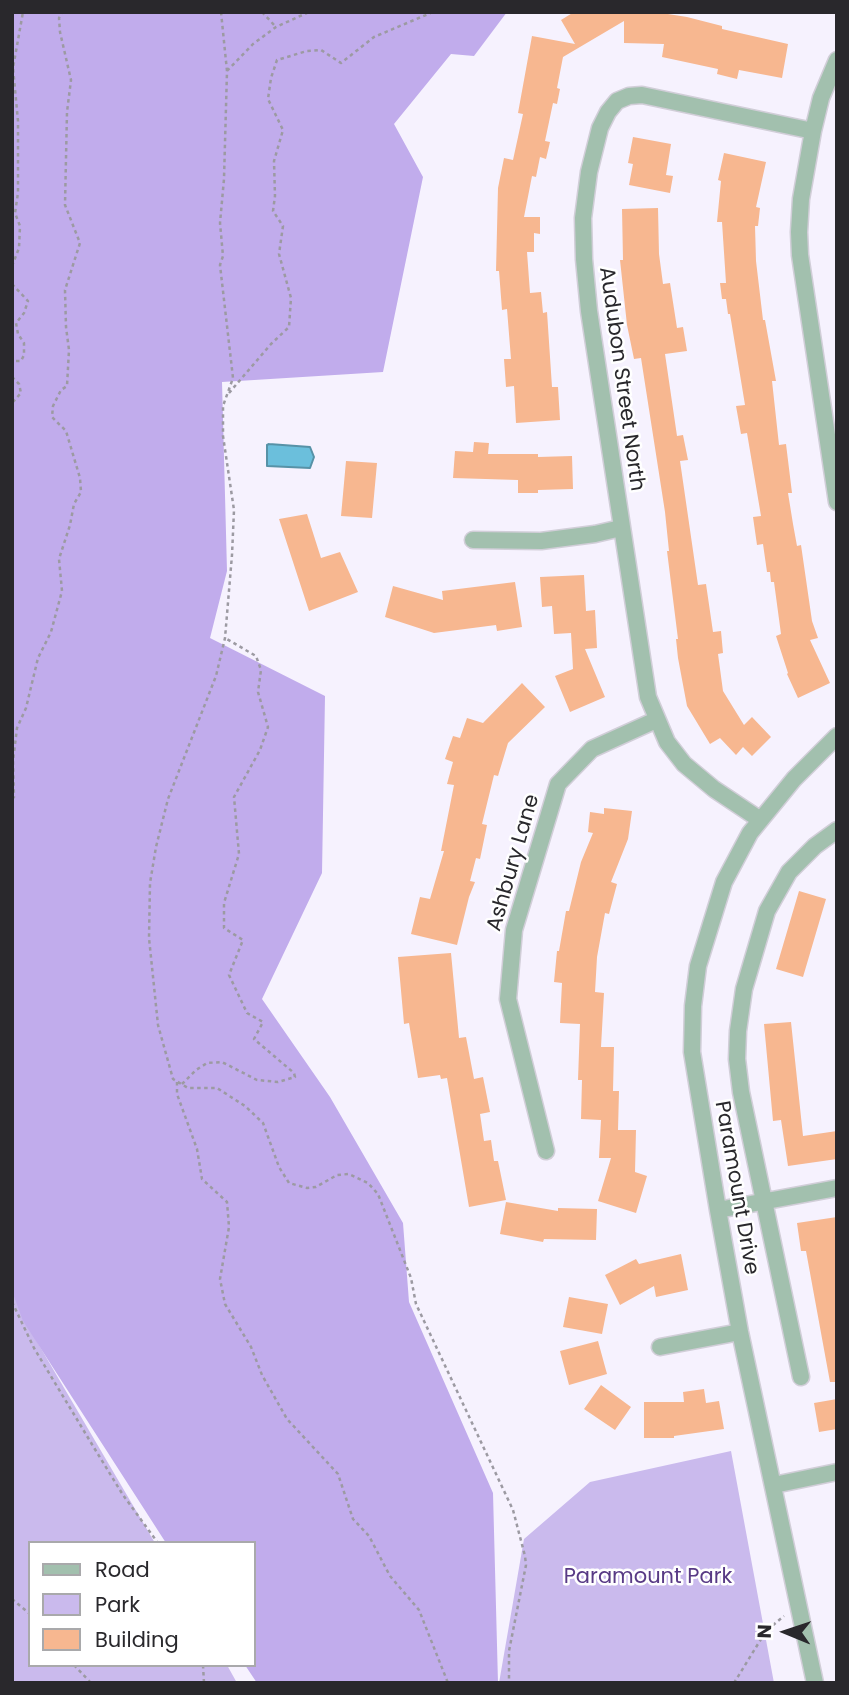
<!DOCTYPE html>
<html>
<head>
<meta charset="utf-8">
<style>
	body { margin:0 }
	#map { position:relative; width:849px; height:1695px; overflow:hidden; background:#f6f2fe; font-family:Poppins,sans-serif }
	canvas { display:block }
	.frame { position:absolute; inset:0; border:14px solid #29282c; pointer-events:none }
	.legend { position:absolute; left:28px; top:1541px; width:228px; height:126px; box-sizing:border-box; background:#fff; border:2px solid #a9a9ab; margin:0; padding:9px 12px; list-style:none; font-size:21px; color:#29282c }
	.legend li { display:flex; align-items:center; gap:14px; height:35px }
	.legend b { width:35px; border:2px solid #a9a9ab }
	.north { position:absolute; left:751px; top:1597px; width:70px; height:70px; -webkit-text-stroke:5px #fff; paint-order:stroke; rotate:272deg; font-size:19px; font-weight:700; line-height:28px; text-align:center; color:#29282c }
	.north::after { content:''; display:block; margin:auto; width:24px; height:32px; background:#29282c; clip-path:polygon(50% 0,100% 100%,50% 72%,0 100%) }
</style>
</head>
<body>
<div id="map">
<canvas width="849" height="1695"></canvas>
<div class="frame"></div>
<ul class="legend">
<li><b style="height:9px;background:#a2c0ae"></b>Road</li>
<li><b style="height:19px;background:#cabaed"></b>Park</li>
<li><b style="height:19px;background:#f7b790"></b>Building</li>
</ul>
<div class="north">N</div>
</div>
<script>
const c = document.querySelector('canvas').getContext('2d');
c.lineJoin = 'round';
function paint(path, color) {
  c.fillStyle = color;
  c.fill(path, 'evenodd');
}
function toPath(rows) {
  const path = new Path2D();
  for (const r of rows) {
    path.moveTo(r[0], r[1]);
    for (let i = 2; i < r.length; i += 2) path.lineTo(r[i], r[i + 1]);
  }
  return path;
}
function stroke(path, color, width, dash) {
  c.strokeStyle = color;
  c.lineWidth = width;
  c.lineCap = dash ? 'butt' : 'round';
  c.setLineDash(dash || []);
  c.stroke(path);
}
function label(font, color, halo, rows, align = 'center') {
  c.font = font + ' Poppins,sans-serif';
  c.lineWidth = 5;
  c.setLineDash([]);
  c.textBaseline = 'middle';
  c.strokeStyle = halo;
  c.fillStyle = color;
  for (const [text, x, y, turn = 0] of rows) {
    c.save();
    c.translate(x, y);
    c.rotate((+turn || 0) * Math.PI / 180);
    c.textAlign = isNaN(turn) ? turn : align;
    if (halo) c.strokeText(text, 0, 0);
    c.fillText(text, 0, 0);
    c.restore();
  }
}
const green = toPath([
	[12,1243,36,1340,155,1543,30,1543,30,1665,227,1665,237,1683,12,1683],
	[731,1451,774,1683,499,1683,524,1539,590,1482]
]);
const forest = toPath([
	[12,12,507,12,474,56,451,54,394,124,423,177,383,372,222,382,227,571,210,638,325,696,322,873,262,999,330,1097,403,1223,409,1302,493,1493,498,1683,257,1683,245,1665,254,1665,254,1543,166,1543,23,1321,12,1291]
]);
const water = toPath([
	[269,444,310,447,314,457,310,468,267,466,267,445,269,444]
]);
const building = toPath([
	[574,12,655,12,687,17,722,26,722,29,788,44,782,78,739,70,737,79,717,74,718,69,662,57,664,44,624,43,624,21,563,57,557,88,560,89,557,104,553,103,545,141,550,142,546,159,540,157,536,177,532,176,524,217,540,217,540,234,534,233,534,252,527,252,530,293,541,292,543,313,547,312,552,387,558,387,560,420,516,423,514,386,506,387,504,359,511,359,507,309,502,310,499,271,496,271,498,188,504,158,513,160,523,114,518,113,532,36,575,44,561,20],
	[633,137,671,144,666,175,673,176,670,193,629,185,633,164,628,163],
	[724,153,766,162,756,207,760,208,758,226,755,226,756,261,763,320,765,320,776,381,772,381,779,445,786,444,792,493,788,493,793,524,797,546,801,545,812,621,818,638,810,640,830,683,798,698,787,674,788,673,776,636,781,634,774,582,771,582,770,572,767,572,763,544,757,545,753,517,761,516,747,433,741,434,736,406,745,405,730,314,728,314,726,299,722,299,720,283,726,283,722,222,717,222,721,181,718,180],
	[658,208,659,254,663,284,670,283,677,328,683,327,687,351,665,354,677,436,683,435,688,460,680,461,698,585,706,584,713,632,721,631,723,653,718,654,723,691,744,725,752,717,771,737,752,756,743,747,736,755,720,738,710,744,687,706,678,658,676,639,678,639,667,551,669,551,665,512,641,358,634,359,627,325,620,260,623,260,622,209],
	[474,442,489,443,488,454,538,454,538,457,572,456,573,489,538,490,538,493,518,493,518,480,453,478,455,451,473,452],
	[346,461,377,463,372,518,341,516],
	[307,514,321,558,340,552,358,592,309,611,279,519],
	[584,575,586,611,595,610,597,648,585,649,605,697,570,712,555,676,573,669,571,633,554,634,552,606,542,607,540,577],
	[515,582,522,627,497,631,496,625,434,633,385,617,393,586,443,600,442,591],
	[522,683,545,707,508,743,498,776,494,775,482,824,487,825,480,859,476,858,470,881,475,882,469,897,457,945,411,934,420,897,430,899,444,851,441,851,454,785,447,784,453,762,445,759,453,736,460,738,467,718,483,723],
	[604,808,632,811,628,839,611,882,617,884,609,914,605,913,597,957,595,992,604,993,601,1047,614,1047,613,1091,619,1091,618,1130,636,1130,635,1172,647,1176,636,1213,598,1201,611,1158,599,1158,601,1120,581,1119,582,1080,578,1080,580,1024,560,1023,562,983,554,982,557,951,559,951,566,911,569,911,581,862,593,833,588,832,590,812,604,814],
	[799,891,826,899,803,977,776,969],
	[451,953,459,1038,466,1037,474,1079,483,1077,490,1112,480,1114,484,1141,491,1140,494,1161,498,1161,506,1200,469,1207,447,1078,441,1079,440,1075,418,1078,409,1023,404,1024,398,957],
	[791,1022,803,1136,837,1131,837,1159,788,1166,781,1120,773,1121,764,1024],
	[506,1202,558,1211,558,1208,597,1209,596,1240,544,1239,543,1242,500,1234],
	[837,1217,837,1382,830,1382,806,1251,801,1251,797,1223],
	[681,1254,688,1290,656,1297,654,1286,620,1305,605,1275,636,1259,639,1264],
	[569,1297,608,1304,602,1334,563,1327],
	[598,1341,607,1374,569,1385,560,1351],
	[601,1385,631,1407,615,1430,584,1409],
	[704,1389,706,1403,719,1401,724,1429,674,1436,674,1438,644,1438,644,1402,684,1402,683,1392],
	[837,1399,837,1429,819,1432,814,1403]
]);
const path = toPath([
	[221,12,227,71,224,179,220,223,223,256,220,265,233,378,223,406,223,436,234,510,232,555,225,638,216,676,168,799,156,847,150,883,149,938,158,1025,173,1079,188,1088,217,1088,245,1106,263,1123,279,1167,289,1183,307,1188,316,1187,337,1175,349,1174,368,1183,378,1194,411,1278,416,1304,513,1510,525,1556,526,1565,509,1651,509,1683],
	[262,12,276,27],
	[227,71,253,44,276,27,309,12],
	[12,266,19,248,20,226,15,213,18,193,18,121,13,68,23,12],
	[12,284,28,301,24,313,16,323,18,334,24,343,24,355,21,361,13,361,12,365],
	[12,377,19,384,21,393,12,403],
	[229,393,271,344,289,327,291,298,279,254,283,226,273,211,275,196,274,161,283,130,268,99,271,78,277,60,307,51,321,50,341,63,374,37,433,12],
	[12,799,14,797,13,761,17,728,26,708,38,658,51,632,62,591,59,559,70,525,74,504,81,492,80,478,66,431,52,417,53,406,61,390,67,386,69,350,66,327,65,290,80,243,65,205,67,112,71,80,60,32,59,18,62,12],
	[177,1082,177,1094,197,1149,202,1179,227,1202,229,1227,220,1279,225,1304,251,1347,262,1375,287,1419,338,1474,353,1519,369,1536,390,1576,419,1610,448,1683],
	[182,1084,196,1070,207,1063,222,1062,257,1080,278,1082,295,1077,294,1073,254,1039,263,1022,247,1013,229,975,243,940,224,928,224,903,239,854,234,797,260,750,268,727,258,692,261,670,256,656,225,638],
	[12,1302,34,1348,96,1451,123,1495,158,1543],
	[12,1599,30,1614],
	[74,1665,91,1683],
	[203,1665,204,1683],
	[734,1683,766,1631,784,1616]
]);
const minor = toPath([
	[837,60,821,98,813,131,801,199,799,232,800,255,837,502],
	[473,540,541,541,595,534,621,528],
	[759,819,714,789,684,764,667,742,648,697,589,311,584,259,583,218,589,172,600,128,608,112,617,101,629,96,642,95,813,131],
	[546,1151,508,999,514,930,558,784,592,749,656,720],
	[718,1210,837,1188],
	[660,1347,740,1332],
	[801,1377,741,1092,737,1059,738,1031,744,989,767,911,789,872,815,846,837,830],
	[774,1485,837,1472],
	[815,1683,740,1332,718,1210,692,1052,693,1006,698,966,724,882,750,833,794,779,837,736]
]);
const streetNames = [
	["Audubon Street North",621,379,82],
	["Ashbury Lane",514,863,-74],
	["Paramount Drive",736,1188,80]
];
const parkNames = [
	["Paramount Park",648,1578]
];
paint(green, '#cabaed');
paint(forest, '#c1acec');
paint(water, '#6bbfdc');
stroke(water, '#5792a7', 2);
paint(building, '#f7b790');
stroke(minor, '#d1ced8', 19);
stroke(path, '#9c9aa2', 2.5, [3.5, 3.5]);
stroke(minor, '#a2c0ae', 16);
label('21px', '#29282c', '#fff', streetNames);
label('21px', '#583a85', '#fff', parkNames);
</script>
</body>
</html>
